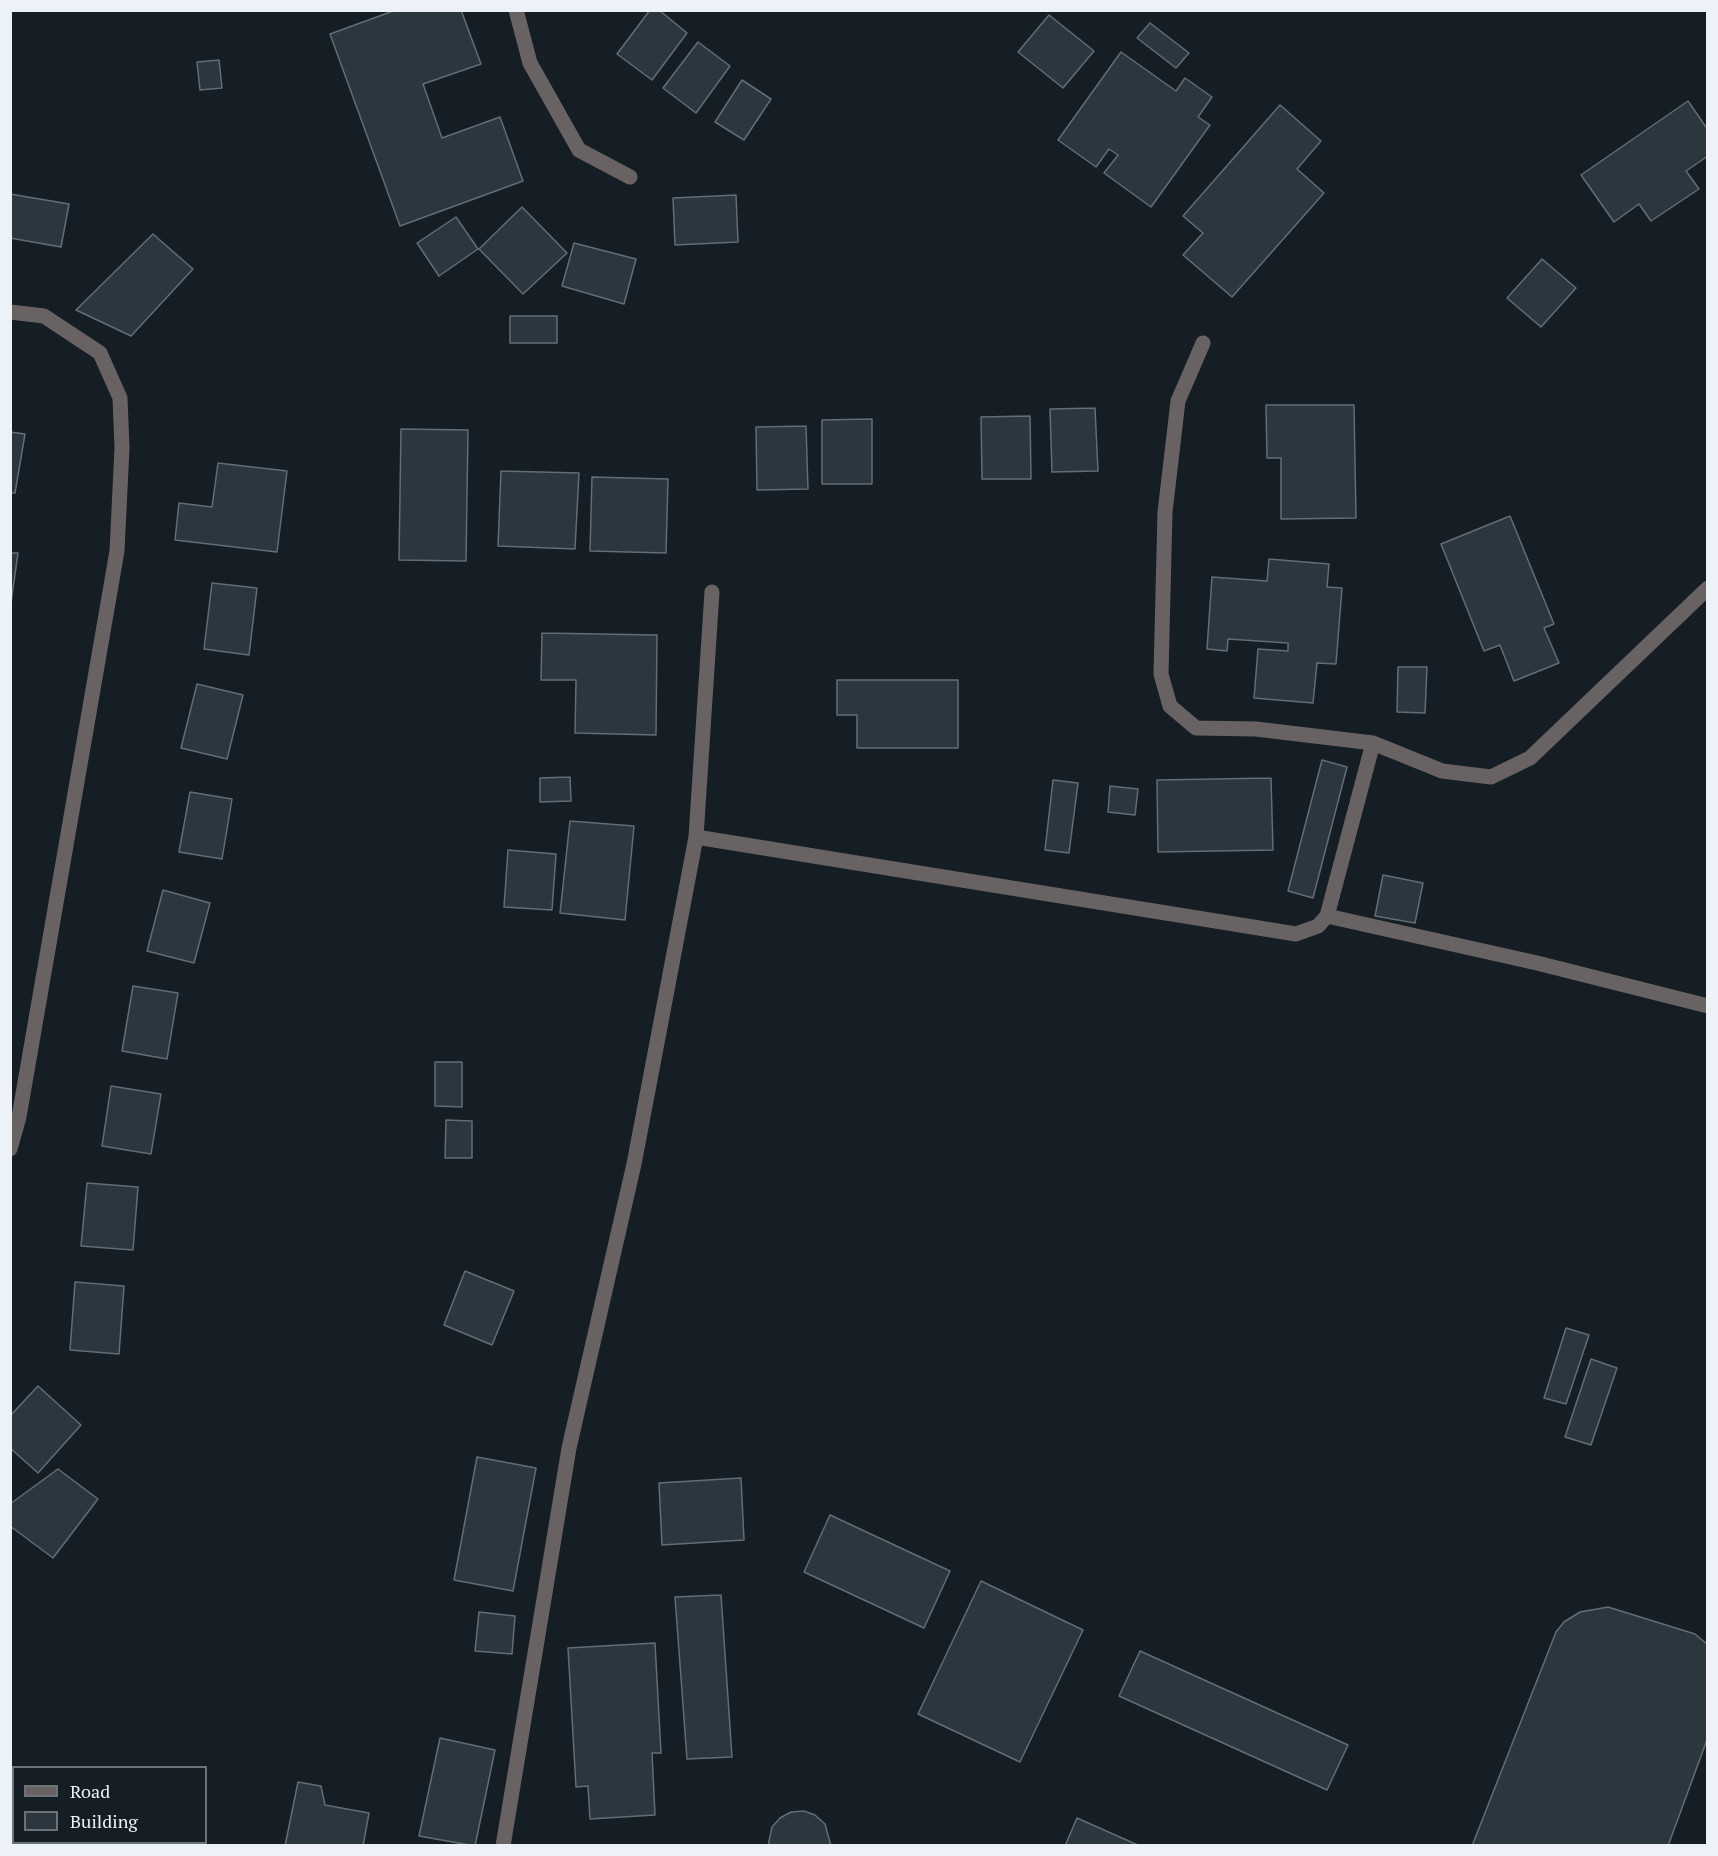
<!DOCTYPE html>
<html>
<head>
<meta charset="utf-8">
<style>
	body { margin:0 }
	#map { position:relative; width:1718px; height:1856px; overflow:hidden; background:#151e25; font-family:"PT Serif",serif }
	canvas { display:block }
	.frame { position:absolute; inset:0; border:12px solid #ecf2f8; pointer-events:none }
	.legend { position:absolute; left:12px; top:1766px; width:195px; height:78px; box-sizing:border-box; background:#151e25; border:2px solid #6b7379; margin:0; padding:8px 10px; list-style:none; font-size:18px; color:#ecf2f8 }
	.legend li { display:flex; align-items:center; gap:12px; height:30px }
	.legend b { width:30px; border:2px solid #6b7379 }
</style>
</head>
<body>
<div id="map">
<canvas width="1718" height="1856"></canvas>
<div class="frame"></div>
<ul class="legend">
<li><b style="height:8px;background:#696262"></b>Road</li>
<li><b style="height:16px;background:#2c363f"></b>Building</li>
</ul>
</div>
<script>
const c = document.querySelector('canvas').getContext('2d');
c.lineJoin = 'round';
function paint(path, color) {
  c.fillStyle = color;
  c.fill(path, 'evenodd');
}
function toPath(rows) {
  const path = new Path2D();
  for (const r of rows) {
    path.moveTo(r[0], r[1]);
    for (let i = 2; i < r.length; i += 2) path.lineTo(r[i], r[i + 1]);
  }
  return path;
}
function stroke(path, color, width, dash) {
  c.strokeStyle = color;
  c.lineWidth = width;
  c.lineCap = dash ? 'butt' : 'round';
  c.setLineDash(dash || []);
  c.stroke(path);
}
const building = toPath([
	[396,10,461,10,481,64,423,84,442,138,500,117,523,181,400,226,330,34,396,10],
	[650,10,659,10,687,33,652,80,617,54,650,10],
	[1049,15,1094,51,1063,88,1018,52,1049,15],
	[1150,23,1189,53,1176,68,1137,38,1150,23],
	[698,42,730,66,696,113,663,88,698,42],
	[1121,52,1176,91,1185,78,1212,97,1198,117,1210,125,1151,207,1104,173,1118,155,1109,149,1096,167,1058,140,1121,52],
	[219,60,222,88,200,90,197,62,219,60],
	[742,80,771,99,744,140,715,122,742,80],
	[1688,101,1708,130,1708,156,1686,171,1699,189,1651,221,1639,204,1614,222,1581,175,1688,101],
	[1280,105,1321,141,1297,169,1324,193,1232,297,1183,255,1203,233,1183,216,1280,105],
	[10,194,69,204,61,247,10,238,10,194],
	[736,195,738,242,675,245,673,198,736,195],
	[522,207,567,253,523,294,479,249,522,207],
	[456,217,478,249,439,276,417,243,456,217],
	[153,234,193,269,131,336,76,310,153,234],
	[574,243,636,259,624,304,562,286,574,243],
	[1542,259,1576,288,1541,327,1507,298,1542,259],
	[510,316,557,316,557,343,510,343,510,316],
	[1266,405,1354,405,1356,518,1281,519,1281,458,1267,458,1266,405],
	[1095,408,1098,471,1052,472,1050,409,1095,408],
	[1030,416,1031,479,982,479,981,417,1030,416],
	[872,419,872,484,822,484,822,420,872,419],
	[806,426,808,489,757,490,756,427,806,426],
	[401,429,468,430,466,561,399,560,401,429],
	[10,432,25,434,15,493,10,493,10,432],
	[218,463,287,471,277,552,175,540,179,503,212,507,218,463],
	[501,471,579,473,575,549,498,546,501,471],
	[592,477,668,479,666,553,590,551,592,477],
	[1510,516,1554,624,1544,628,1559,663,1514,681,1500,645,1484,651,1441,544,1510,516],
	[10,553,18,553,10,610,10,553],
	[1269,559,1329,564,1327,587,1342,588,1336,664,1317,663,1313,703,1254,698,1258,649,1288,651,1288,643,1228,639,1227,651,1207,649,1212,577,1267,581,1269,559],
	[212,583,257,588,249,655,204,649,212,583],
	[542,633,657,635,656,735,575,733,576,680,541,680,542,633],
	[1398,667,1427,667,1425,713,1397,712,1398,667],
	[837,680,958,680,958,748,857,748,857,715,837,715,837,680],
	[197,684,243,695,227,759,181,748,197,684],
	[1322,760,1347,767,1313,898,1288,891,1322,760],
	[570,777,571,801,540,802,540,778,570,777],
	[1271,778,1273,850,1158,852,1157,780,1271,778],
	[1053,780,1078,783,1069,853,1045,850,1053,780],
	[1110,786,1138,789,1135,815,1108,812,1110,786],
	[190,792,232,799,222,859,179,852,190,792],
	[570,821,634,826,625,920,560,913,570,821],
	[508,850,556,854,552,910,504,907,508,850],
	[1383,875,1423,883,1415,923,1375,916,1383,875],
	[163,890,210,903,194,963,147,951,163,890],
	[133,986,178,993,167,1059,122,1051,133,986],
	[435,1062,462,1062,462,1107,435,1106,435,1062],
	[111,1086,161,1094,151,1154,102,1146,111,1086],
	[446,1120,472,1121,472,1158,445,1158,446,1120],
	[87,1183,138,1187,133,1250,81,1246,87,1183],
	[465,1271,514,1291,492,1345,444,1325,465,1271],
	[75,1282,124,1286,119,1354,70,1350,75,1282],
	[1566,1328,1589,1335,1566,1404,1544,1398,1566,1328],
	[1591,1359,1617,1368,1591,1445,1565,1437,1591,1359],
	[38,1386,81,1425,38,1473,10,1448,10,1416,38,1386],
	[477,1457,536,1468,513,1591,454,1580,477,1457],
	[58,1469,98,1499,53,1558,10,1526,10,1504,58,1469],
	[741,1478,744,1540,662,1545,659,1483,741,1478],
	[830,1515,950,1571,924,1628,804,1572,830,1515],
	[981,1581,1083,1630,1020,1762,918,1714,981,1581],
	[721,1595,732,1757,687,1759,675,1597,721,1595],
	[1608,1607,1695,1634,1708,1645,1708,1737,1668,1846,1472,1846,1556,1632,1564,1622,1580,1612,1608,1607],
	[479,1612,515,1616,512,1654,475,1651,479,1612],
	[655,1643,661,1753,652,1753,655,1815,590,1819,588,1786,576,1787,568,1648,655,1643],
	[1140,1651,1348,1745,1327,1790,1119,1696,1140,1651],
	[440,1738,495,1750,475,1846,419,1836,440,1738],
	[298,1782,321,1786,325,1805,369,1813,363,1846,285,1846,298,1782],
	[14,1790,14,1842,56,1842,55,1846,16,1846,10,1843,10,1796,14,1790],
	[804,1811,815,1815,825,1824,831,1846,768,1846,772,1827,780,1818,791,1812,804,1811],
	[1077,1818,1140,1846,1065,1846,1077,1818],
	[90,1842,122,1842,129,1846,88,1846,90,1842]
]);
const minor = toPath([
	[516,10,530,63,579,150,630,177],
	[10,312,44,316,100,353,120,398,122,448,117,551,19,1117,10,1149],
	[1203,343,1178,401,1165,512,1161,674,1170,706,1196,728,1256,729,1373,743,1442,771,1491,777,1530,758,1708,588],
	[696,837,1296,934,1318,926,1327,916,1373,743],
	[1327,916,1537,963,1708,1006],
	[503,1846,569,1448,634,1164,696,837,712,592]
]);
paint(building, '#2c363f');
stroke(building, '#626d76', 1.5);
stroke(minor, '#696262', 15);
</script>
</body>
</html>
